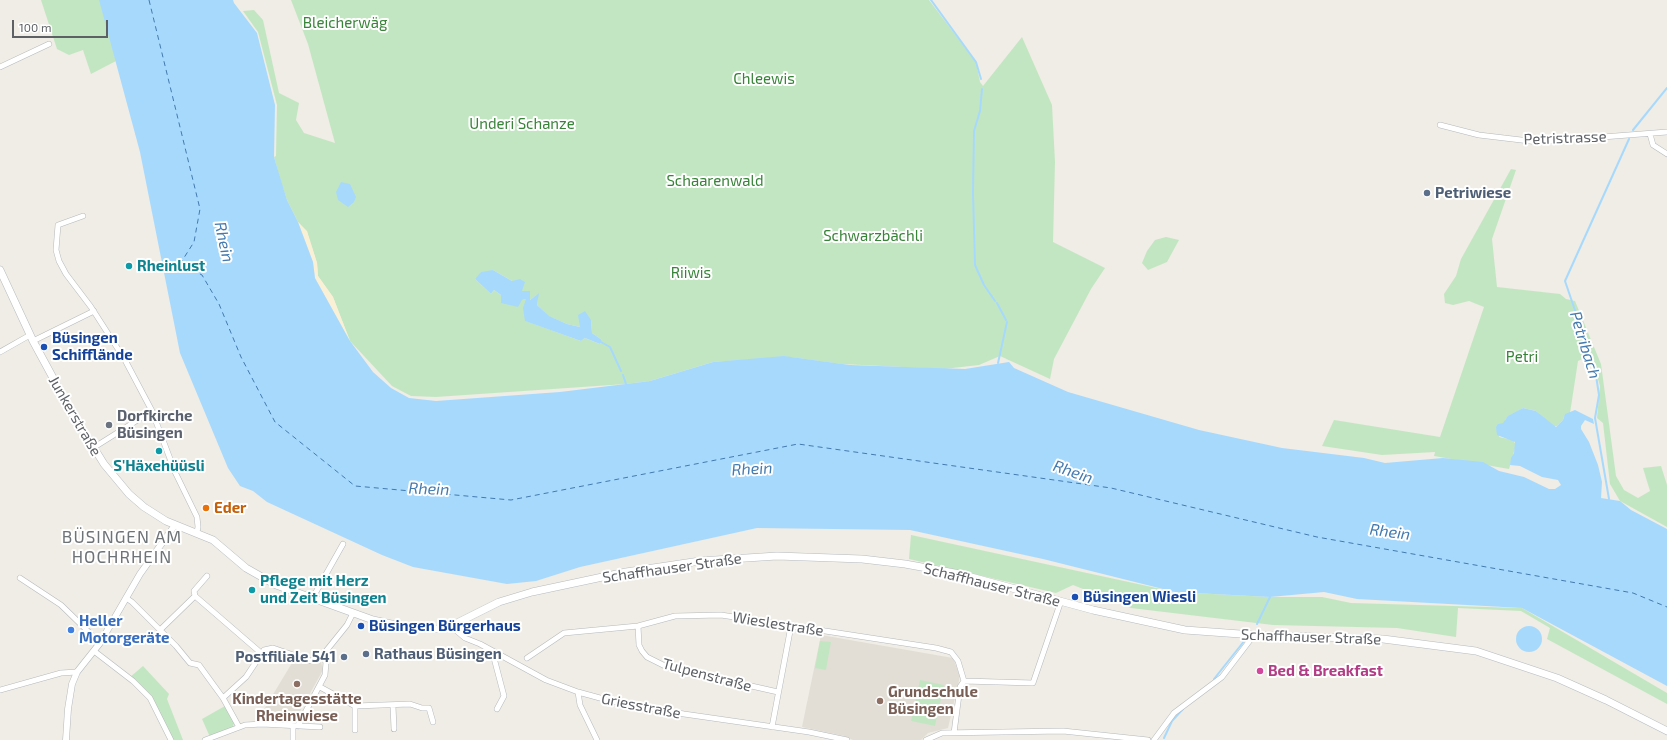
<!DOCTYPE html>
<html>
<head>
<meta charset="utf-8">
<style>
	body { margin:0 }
	#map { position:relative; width:1667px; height:740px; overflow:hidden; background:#efede5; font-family:"Exo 2",sans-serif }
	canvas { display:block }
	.scale { position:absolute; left:12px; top:20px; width:96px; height:18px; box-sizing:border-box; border:2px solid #5d6165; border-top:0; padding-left:5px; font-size:12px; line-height:14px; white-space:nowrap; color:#5d6165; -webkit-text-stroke:3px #fff; paint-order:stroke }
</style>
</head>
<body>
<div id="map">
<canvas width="1667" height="740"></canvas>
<div class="scale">100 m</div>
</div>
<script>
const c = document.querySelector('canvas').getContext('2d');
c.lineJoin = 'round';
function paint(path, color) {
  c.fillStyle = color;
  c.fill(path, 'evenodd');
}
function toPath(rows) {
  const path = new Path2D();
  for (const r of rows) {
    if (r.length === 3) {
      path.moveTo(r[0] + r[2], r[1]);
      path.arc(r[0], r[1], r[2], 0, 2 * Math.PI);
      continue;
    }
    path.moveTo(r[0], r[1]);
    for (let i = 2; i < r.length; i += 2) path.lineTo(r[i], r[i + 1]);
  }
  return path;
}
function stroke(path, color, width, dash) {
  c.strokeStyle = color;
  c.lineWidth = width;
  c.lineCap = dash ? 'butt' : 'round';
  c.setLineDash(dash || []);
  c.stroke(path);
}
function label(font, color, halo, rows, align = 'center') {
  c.font = font + ' "Exo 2",sans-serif';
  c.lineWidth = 4;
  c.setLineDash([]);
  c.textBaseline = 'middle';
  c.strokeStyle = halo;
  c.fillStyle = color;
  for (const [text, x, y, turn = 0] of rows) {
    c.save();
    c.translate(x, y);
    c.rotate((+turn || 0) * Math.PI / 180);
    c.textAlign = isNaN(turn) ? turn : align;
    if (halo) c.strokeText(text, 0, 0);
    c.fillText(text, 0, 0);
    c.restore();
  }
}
const education = toPath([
	[821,635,953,658,960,676,948,728,928,733,921,740,853,740,844,736,802,727],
	[295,658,311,663,321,662,323,670,308,697,294,722,257,721]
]);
const green = toPath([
	[41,0,100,0,116,61,91,74,83,50,69,55,57,49],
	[291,0,929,0,976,62,980,82,983,86,1022,37,1052,105,1055,162,1053,242,1105,268,1091,289,1054,359,1050,379,1000,356,979,365,944,369,841,364,790,357,713,362,650,381,626,384,436,397,411,396,392,386,350,341,333,297,318,276,317,263,307,232,298,222,287,200,281,182,274,157,276,156,277,105,258,32,243,11,254,10,263,20,279,93,299,103,296,120,304,133,335,143,308,44],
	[493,270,512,281,530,300,538,294,537,305,548,316,567,324,580,327,591,320,592,333,602,340,600,344,585,338,581,341,526,321,526,299,501,303,501,295,494,290,491,294,475,279],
	[1511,169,1516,170,1492,239,1497,287,1560,294,1566,299,1575,301,1601,364,1616,476,1624,490,1638,498,1650,491,1643,468,1661,466,1667,485,1667,527,1620,501,1610,484,1603,423,1597,418,1600,386,1591,355,1578,361,1570,413,1564,417,1563,420,1557,426,1553,426,1536,411,1523,408,1506,419,1499,437,1513,440,1516,445,1509,469,1434,456,1435,452,1382,455,1322,446,1334,420,1440,437,1484,307,1469,301,1453,305,1445,303,1444,294,1456,276,1461,259],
	[1166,237,1179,240,1167,262,1148,270,1142,263,1147,251,1155,240],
	[911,535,1175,592,1270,597,1322,597,1351,603,1522,608,1667,693,1667,704,1547,639,1550,628,1521,611,1458,608,1456,637,1397,628,1273,625,1131,608,1073,585,1056,593,909,559],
	[820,641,831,642,826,670,815,668],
	[143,666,169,694,167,699,183,740,171,740,151,699,129,678],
	[920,680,944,685,935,726,911,721],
	[225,706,234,723,233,727,210,737,202,719]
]);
const sand = toPath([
	[298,222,307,231,317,263,318,276,333,297,350,341,315,278,313,262]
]);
const water = toPath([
	[99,0,233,0,234,3,257,33,275,105,274,157,287,200,298,222,313,262,315,278,350,341,373,372,391,388,409,398,436,401,560,392,650,381,713,362,784,356,850,365,965,369,1009,362,1014,368,1068,392,1199,430,1282,448,1364,458,1385,463,1443,458,1483,462,1499,471,1524,477,1549,489,1555,489,1561,485,1558,480,1542,477,1520,466,1510,465,1511,458,1514,453,1515,442,1497,435,1496,427,1498,424,1503,423,1508,416,1523,408,1536,411,1556,427,1563,420,1565,414,1575,410,1593,419,1594,424,1585,420,1581,426,1581,429,1589,442,1598,465,1602,482,1601,498,1620,501,1631,510,1667,529,1667,686,1522,608,1357,599,1324,592,1270,597,1175,592,1043,559,910,530,757,528,580,567,536,581,507,584,413,567,382,555,267,502,253,491,240,486,228,468,180,353,140,152],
	[341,182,350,184,356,197,354,202,348,207,338,200,336,192],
	[493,270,512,281,520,279,525,282,522,291,530,291,530,300,539,293,537,305,549,316,567,324,580,327,578,315,585,311,591,320,592,333,602,340,600,344,585,338,581,341,525,321,523,308,526,299,522,300,518,307,501,303,501,295,494,290,491,294,475,279,481,272],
	[1529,639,13]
]);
const stream = toPath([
	[931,0,976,62,981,79],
	[982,89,980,111,974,131,973,193,975,265,984,285,995,301],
	[1633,130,1667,88],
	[997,303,1006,320],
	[601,342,610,347,621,371],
	[998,363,1007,322],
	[623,375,626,384],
	[1609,499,1595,418,1599,395,1595,369,1565,281,1629,139],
	[1257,624,1270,597],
	[1214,679,1245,640],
	[1164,738,1172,721,1183,709]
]);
const ferry = toPath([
	[149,0,200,209,194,242,180,264,202,275,219,304,241,357,275,422,355,486,511,500,798,444,1111,488,1317,537,1633,593,1667,607]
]);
const minor = toPath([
	[0,67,49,44],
	[1440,125,1479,135,1538,142,1667,132],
	[1650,134,1653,145,1667,154],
	[83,216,58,225,56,250,59,261,66,274,91,307,125,360,152,411,175,472,197,517,198,527,197,532],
	[33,341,94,311],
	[0,352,30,335],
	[93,448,152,411],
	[20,578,61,605,100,643],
	[195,596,194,591,207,576],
	[126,598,132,602,176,646,190,663,199,665,223,698,239,727],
	[312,599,343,544],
	[451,626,465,638,480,644,546,680,578,692,611,701,684,714,809,732,847,740],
	[638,626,639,645,642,651,647,657,667,667,778,692],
	[160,630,195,596,261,653],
	[94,651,133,681,150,698,171,740],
	[496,653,494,658,504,696,497,709],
	[527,658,564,633,638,626,675,616,721,615,936,648,951,652,958,661,964,681,960,687,954,733],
	[964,681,1033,683,1061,601],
	[320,687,355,706,410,704,422,708,429,708,433,722],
	[0,690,61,673,77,672],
	[578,692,580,705,597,740],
	[223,698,246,677,264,650,273,648,311,661,322,656],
	[355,706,355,730],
	[393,706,394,729],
	[298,726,325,675,326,662,322,656,347,625,353,613],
	[772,727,791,626],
	[205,740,245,725,262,724,320,727],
	[293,740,293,726],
	[926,740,942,733,1063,731,1148,740],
	[1154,740,1174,713,1222,677,1254,635]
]);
const tertiary = toPath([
	[66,740,68,709,72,684,77,672,100,643,140,574,175,525]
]);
const secondary = toPath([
	[0,270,33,341,71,411,104,464,129,494,144,507,166,521,213,540,246,568,276,585,373,620,414,629,437,629,451,626,499,602,532,592,626,572,700,561,777,556,862,559,905,564,960,574,1093,610,1185,630,1254,635,1383,639,1476,651,1557,678,1606,700,1667,731]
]);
const markers = [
	[1427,193,4,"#5c6f8a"],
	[129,266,4,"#0f9aa8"],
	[44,347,4,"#1a4fb4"],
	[109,425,4,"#6b7280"],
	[159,451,4,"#0f9aa8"],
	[206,508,4,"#e8710a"],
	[252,590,4,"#0f9aa8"],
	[1075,597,4,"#1a4fb4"],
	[361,626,4,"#1a4fb4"],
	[71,630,4,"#3f7fe0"],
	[366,654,4,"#5c6f8a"],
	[344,657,4,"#5c6f8a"],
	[1260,671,4,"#d1479c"],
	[297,684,4,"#8d6e63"],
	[880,701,4,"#8d6e63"]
];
const parkNames = [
	["Bleicherwäg",345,23],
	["Chleewis",764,79],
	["Underi Schanze",522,124],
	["Schaarenwald",715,181],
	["Schwarzbächli",873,236],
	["Riiwis",691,273],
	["Petri",1522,357]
];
const streetNames = [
	["Petristrasse",1565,138,-2],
	["Junkerstraße",75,416,60],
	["Schaffhauser Straße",672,568,-8],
	["Schaffhauser Straße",992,585,14],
	["Wieslestraße",778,624,9],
	["Schaffhauser Straße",1311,637,2],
	["Tulpenstraße",707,675,15],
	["Griesstraße",641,706,11]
];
const serviceNames = [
	["Petriwiese",1435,193],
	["Rathaus Büsingen",374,654],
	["Postfiliale 541",336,657,"right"]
];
const cultureNames = [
	["Rheinlust",137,266],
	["S'Häxehüüsli",159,466,"center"],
	["Pflege mit Herz",260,581],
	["und Zeit Büsingen",260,598]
];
const transitNames = [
	["Büsingen",52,338],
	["Schifflände",52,355],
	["Büsingen Wiesli",1083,597],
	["Büsingen Bürgerhaus",369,626]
];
const worshipNames = [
	["Dorfkirche",117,416],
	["Büsingen",117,433]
];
const foodNames = [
	["Eder",214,508]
];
const shopNames = [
	["Heller",79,621],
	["Motorgeräte",79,638]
];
const hotelNames = [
	["Bed & Breakfast",1268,671]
];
const educationNames = [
	["Grundschule",888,692],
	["Büsingen",888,709],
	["Kindertagesstätte",297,699,"center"],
	["Rheinwiese",297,716,"center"]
];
const waterNames = [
	["Rhein",224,242,78],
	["Petribach",1585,345,73],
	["Rhein",752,469,-3],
	["Rhein",1073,472,19],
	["Rhein",429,489,2],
	["Rhein",1390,532,8]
];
const quarterNames = [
	["BÜSINGEN AM",122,537],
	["HOCHRHEIN",122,557]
];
paint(education, '#e2ded6');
paint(green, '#c3e6c2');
paint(sand, '#faf0d5');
paint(water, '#a7d9fd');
stroke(stream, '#a7d9fd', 2);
stroke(ferry, '#437aaf', 1, [5, 4]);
stroke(minor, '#b5b8bc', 6);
stroke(tertiary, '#b5b8bc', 7);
stroke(secondary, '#b6babf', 8);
stroke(minor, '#fff', 5);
stroke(tertiary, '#fff', 6);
stroke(secondary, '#fff', 7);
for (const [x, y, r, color] of markers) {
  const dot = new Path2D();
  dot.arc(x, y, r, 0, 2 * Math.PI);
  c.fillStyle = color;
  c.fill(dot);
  stroke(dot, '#fff', 1.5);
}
label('15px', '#378338', '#fff', parkNames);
label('15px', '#5d6165', '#fff', streetNames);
label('bold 15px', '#4e5e75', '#fff', serviceNames, 'left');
label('bold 15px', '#0d838f', '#fff', cultureNames, 'left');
label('bold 15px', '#164399', '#fff', transitNames, 'left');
label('bold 15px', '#5b616d', '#fff', worshipNames, 'left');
label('bold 15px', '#c56008', '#fff', foodNames, 'left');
label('bold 15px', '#366cbe', '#fff', shopNames, 'left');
label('bold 15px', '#b23c85', '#fff', hotelNames, 'left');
label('bold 15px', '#785e54', '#fff', educationNames, 'left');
label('italic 16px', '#437aaf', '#fff', waterNames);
c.letterSpacing = '1px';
label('17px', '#6e7377', '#fff', quarterNames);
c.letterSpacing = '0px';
</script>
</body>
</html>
